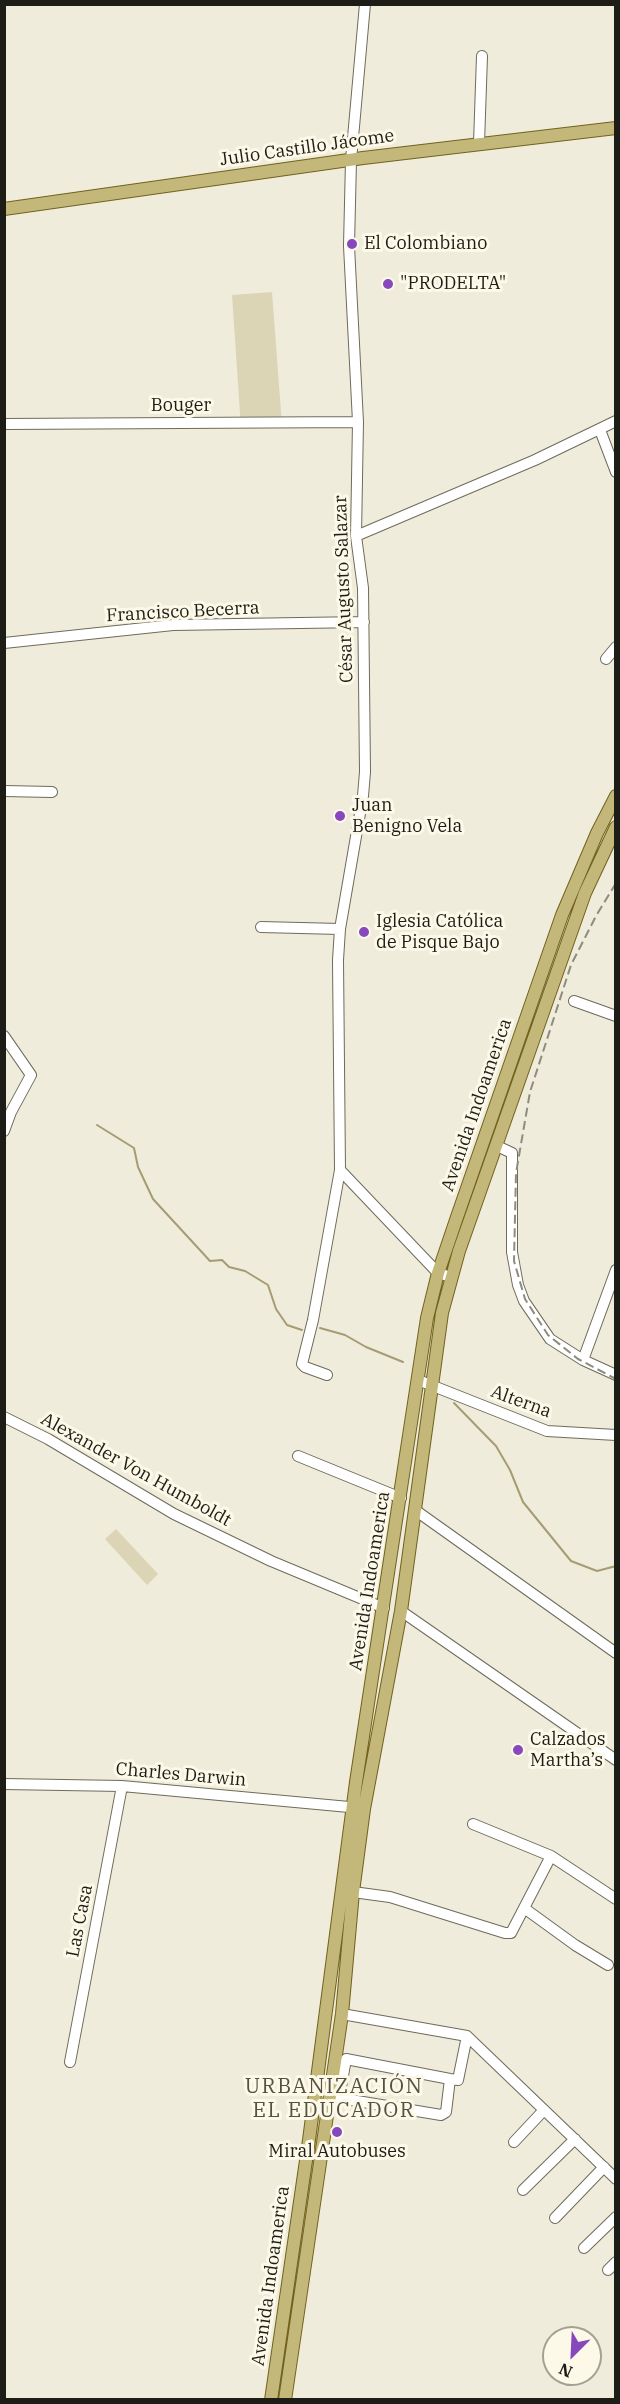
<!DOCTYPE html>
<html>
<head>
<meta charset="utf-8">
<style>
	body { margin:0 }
	#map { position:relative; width:620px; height:2404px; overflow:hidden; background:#f0ecdb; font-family:"IBM Plex Serif",serif }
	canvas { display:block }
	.frame { position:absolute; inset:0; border:6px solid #1e1c16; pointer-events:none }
	.north { position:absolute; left:542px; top:2326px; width:60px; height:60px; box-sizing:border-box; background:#fdf9e8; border:2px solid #a4a194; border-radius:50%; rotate:204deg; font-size:16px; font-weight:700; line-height:24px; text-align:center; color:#1e1c16 }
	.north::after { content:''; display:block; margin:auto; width:21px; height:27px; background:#8747bd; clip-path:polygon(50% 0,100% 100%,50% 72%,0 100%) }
</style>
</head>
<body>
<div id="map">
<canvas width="620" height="2404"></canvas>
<div class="frame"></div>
<div class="north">N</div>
</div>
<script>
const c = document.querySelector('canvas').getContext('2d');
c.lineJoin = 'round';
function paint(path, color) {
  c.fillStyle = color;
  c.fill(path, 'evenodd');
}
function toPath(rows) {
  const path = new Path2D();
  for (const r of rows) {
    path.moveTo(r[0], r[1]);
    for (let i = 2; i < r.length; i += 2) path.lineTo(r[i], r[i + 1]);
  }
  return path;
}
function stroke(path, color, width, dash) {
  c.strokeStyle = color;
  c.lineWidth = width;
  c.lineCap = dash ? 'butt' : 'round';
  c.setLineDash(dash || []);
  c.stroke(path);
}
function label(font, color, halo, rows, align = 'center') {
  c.font = font + ' "IBM Plex Serif",serif';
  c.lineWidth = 6;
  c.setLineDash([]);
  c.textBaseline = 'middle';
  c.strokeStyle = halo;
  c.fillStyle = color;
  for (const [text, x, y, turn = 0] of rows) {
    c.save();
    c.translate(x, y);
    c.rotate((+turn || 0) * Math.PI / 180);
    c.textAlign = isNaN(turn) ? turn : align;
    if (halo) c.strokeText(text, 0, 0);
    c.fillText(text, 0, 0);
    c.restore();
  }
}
const green = toPath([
	[272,292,282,425,241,428,232,295],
	[116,1529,158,1574,147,1585,105,1539]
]);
const stream = toPath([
	[97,1125,134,1148,138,1167,153,1199,210,1261,222,1260,229,1267,245,1271,268,1285,276,1309,287,1325,302,1330],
	[320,1328,345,1335,366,1347,403,1362],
	[454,1403,496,1446,510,1470,523,1502,571,1561,597,1571,616,1566]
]);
const minor = toPath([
	[479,143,482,56],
	[4,424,358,422],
	[600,430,616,472],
	[356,536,535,460,616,421],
	[4,643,173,625,364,622],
	[606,659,616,647],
	[4,791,52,792],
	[261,927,340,929],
	[574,1001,616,1016],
	[4,1036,31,1075,11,1112,4,1131],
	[497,1146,512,1153,512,1252,518,1285,524,1301,550,1339,583,1360,616,1375],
	[340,1170,438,1273,451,1277],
	[583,1360,616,1270],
	[327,1375,305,1367,302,1364,313,1320,340,1170,338,960,340,929,363,796,365,772,363,588,356,536,358,422,349,246,351,160,365,4],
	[418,1380,547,1431,616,1435],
	[4,1417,48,1439,174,1514,271,1561,384,1608],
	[298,1456,401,1498],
	[415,1510,616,1653],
	[401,1611,616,1760],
	[4,1784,122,1786,360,1808],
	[473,1824,551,1856],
	[353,1892,390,1897,505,1933,511,1933,551,1856,616,1899],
	[524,1908,575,1945,608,1965],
	[342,2014,467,2036,616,2179],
	[70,2062,122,1786],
	[450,2079,446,2112,441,2115,339,2098,346,2059,450,2079,458,2080,467,2036],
	[514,2142,544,2110],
	[523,2190,575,2139],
	[555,2218,604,2167],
	[584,2248,616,2217],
	[608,2270,616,2262]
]);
const major = toPath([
	[4,209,363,158,616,128],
	[271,2400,309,2140,356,1782,427,1318,438,1273,457,1217,562,915,597,833,616,796],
	[285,2400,342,2014,353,1892,364,1809,401,1611,442,1313,459,1251,585,893,616,827]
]);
const rail = toPath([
	[616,883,596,916,571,965,530,1092,516,1173,514,1261,525,1299,548,1335,578,1359,616,1379]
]);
const markers = [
	[352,244,6,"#8747bd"],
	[388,284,6,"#8747bd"],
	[340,816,6,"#8747bd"],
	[364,932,6,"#8747bd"],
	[518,1750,6,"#8747bd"],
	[337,2132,6,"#8747bd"]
];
const streetNames = [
	["Julio Castillo Jácome",307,148,-8],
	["Bouger",181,406],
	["César Augusto Salazar",344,589,-92],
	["Francisco Becerra",183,612,-3],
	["Avenida Indoamerica",477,1105,-71],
	["Alterna",521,1402,20],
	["Alexander Von Humboldt",136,1470,29],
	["Avenida Indoamerica",370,1581,-81],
	["Charles Darwin",181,1775,5],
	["Las Casa",80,1921,-79],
	["Avenida Indoamerica",271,2276,-82]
];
const poiNames = [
	["El Colombiano",364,244],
	["\"PRODELTA\"",400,284],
	["Juan",352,806],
	["Benigno Vela",352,827],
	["Iglesia Católica",376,922],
	["de Pisque Bajo",376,943],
	["Calzados",530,1740],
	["Martha’s",530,1761],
	["Miral Autobuses",337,2152,"center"]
];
const quarterNames = [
	["URBANIZACIÓN",334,2087],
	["EL EDUCADOR",334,2111]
];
paint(green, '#dbd4b5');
stroke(stream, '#a69c72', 2);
stroke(minor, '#6e6b5c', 12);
stroke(major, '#71621e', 14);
stroke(minor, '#fff', 10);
stroke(major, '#c4b77a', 12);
stroke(rail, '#8e8b7f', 2, [9, 4.5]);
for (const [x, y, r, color] of markers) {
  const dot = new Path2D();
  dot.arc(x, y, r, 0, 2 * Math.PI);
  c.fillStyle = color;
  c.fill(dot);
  stroke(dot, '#fdf9e8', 2);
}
label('18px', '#1e1c16', '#fdf9e8', streetNames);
label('18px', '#1e1c16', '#fdf9e8', poiNames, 'left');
c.letterSpacing = '1.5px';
label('21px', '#555243', '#fdf9e8', quarterNames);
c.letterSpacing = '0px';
</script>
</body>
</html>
